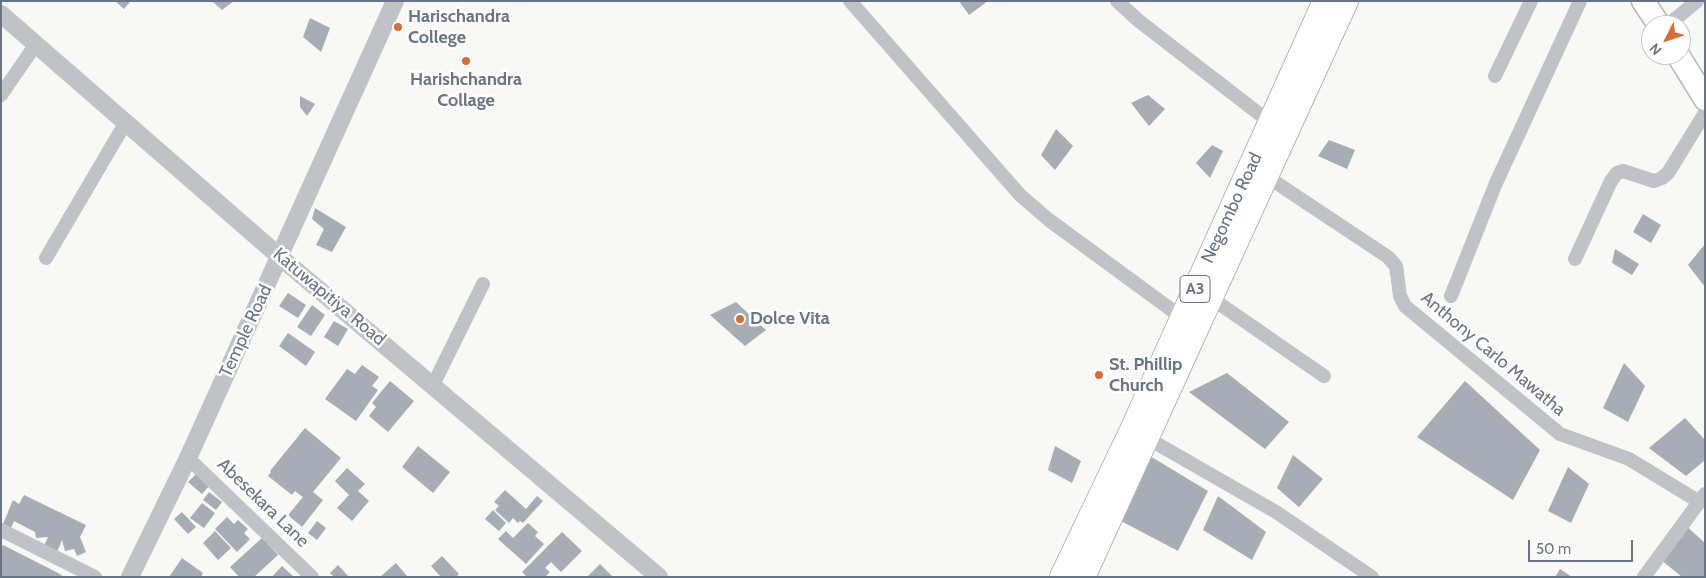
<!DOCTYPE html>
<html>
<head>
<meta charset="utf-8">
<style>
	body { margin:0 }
	#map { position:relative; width:1706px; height:578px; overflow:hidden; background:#f8f8f5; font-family:Cabin,sans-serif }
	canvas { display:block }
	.frame { position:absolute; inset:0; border:2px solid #697584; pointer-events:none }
	.north { position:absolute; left:1641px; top:15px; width:50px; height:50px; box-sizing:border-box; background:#fff; border:1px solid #c3c8ce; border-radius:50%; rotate:229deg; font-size:14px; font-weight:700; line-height:20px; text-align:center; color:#697584 }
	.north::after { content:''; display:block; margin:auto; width:18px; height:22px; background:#d96b34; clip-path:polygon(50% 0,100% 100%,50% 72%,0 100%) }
	.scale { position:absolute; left:1528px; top:540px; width:105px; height:22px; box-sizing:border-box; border:2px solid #697584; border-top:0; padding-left:6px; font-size:15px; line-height:18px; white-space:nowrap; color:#697584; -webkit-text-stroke:4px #fff; paint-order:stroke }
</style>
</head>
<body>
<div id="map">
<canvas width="1706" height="578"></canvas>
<div class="frame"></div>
<div class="north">N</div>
<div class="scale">50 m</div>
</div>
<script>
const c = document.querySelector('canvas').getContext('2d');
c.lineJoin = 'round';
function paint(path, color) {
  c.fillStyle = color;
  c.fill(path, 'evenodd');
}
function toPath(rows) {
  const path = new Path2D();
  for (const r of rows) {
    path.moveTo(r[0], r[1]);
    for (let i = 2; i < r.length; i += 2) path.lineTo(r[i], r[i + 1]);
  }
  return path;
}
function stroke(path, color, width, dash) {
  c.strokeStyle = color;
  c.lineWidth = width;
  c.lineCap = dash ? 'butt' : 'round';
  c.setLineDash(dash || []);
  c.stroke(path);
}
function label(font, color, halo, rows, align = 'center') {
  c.font = font + ' Cabin,sans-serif';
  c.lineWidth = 5;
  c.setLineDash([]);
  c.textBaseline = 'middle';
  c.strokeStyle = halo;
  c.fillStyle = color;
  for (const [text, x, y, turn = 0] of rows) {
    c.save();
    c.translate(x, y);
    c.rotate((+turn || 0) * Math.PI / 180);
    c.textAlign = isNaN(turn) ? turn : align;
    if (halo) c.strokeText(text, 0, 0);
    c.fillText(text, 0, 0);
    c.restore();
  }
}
const building = toPath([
	[115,1,131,1,124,9],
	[212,1,234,1,222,10],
	[959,1,988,1,969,15],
	[310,18,330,28,321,52,303,37],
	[1148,95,1165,109,1149,126,1131,103],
	[300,96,315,104,307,116,300,107],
	[1056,129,1073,146,1055,170,1041,155],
	[1329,140,1355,150,1347,169,1318,156],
	[1212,145,1223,151,1210,178,1196,163],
	[315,208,346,227,332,252,316,245,324,229,312,219],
	[1643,214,1661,225,1651,243,1633,232],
	[1705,244,1705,287,1688,265],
	[1615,249,1639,264,1632,275,1612,263],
	[288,293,306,305,298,318,279,306],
	[736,302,766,330,745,346,710,315],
	[312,305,325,315,311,336,297,327],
	[334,321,348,329,338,346,324,337],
	[288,333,315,352,306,366,279,346],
	[1624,363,1645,386,1628,422,1603,408],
	[362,365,379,377,372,386,378,390,356,421,325,399,347,369,355,374],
	[1227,373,1289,422,1265,449,1189,392],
	[390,381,414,401,388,432,369,416,376,407,372,403],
	[1465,381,1540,450,1513,500,1417,437],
	[1685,418,1705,440,1705,460,1686,476,1649,448],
	[305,428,341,458,313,492,323,500,302,527,288,515,303,497,295,491,292,495,268,476,271,472,270,471],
	[418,446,450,472,433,493,402,467],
	[1055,446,1081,461,1072,483,1048,470],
	[1293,455,1323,479,1299,507,1277,488],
	[1150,456,1208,491,1178,551,1121,521],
	[1568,467,1589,484,1571,523,1548,511],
	[347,468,365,484,358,491,369,501,352,521,337,508,349,495,335,481],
	[197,473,210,485,202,494,188,482],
	[505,490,526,509,537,496,543,501,523,523,520,521,518,523,513,518,509,523,495,510,499,506,494,502],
	[209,492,222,502,216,510,203,500],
	[24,495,86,525,80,537,86,552,77,556,74,549,65,551,62,540,57,552,44,546,48,537,36,538,35,532,14,521,11,528,3,524,13,500,19,504],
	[1218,496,1266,532,1252,560,1203,530],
	[202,503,215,513,204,528,190,518],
	[493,510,506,523,499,531,485,519],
	[182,512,196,527,188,534,174,519],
	[227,517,234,524,238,520,248,529,244,533,250,539,237,552,215,529],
	[317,521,326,528,317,540,308,533],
	[528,523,538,532,535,536,544,544,526,564,498,539,506,531,513,538],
	[1683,523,1705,543,1705,577,1682,577,1660,559],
	[215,531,231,548,218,560,203,543],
	[562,532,582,551,561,572,551,562,545,568,550,572,545,577,527,577,522,572],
	[262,538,278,555,254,577,239,577,230,567],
	[3,545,62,575,61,577,1,577,1,549],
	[442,556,459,574,456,577,441,577,431,566],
	[182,558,203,573,201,577,169,577],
	[396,563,408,577,380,577],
	[600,564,613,577,587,577],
	[338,565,349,577,334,577,330,573],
	[282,566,294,577,272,577],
	[1560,569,1572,577,1555,577]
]);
const minor = toPath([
	[850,1,1020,195,1049,220,1188,322],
	[1117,1,1139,21,1271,123],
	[1668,25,1697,1],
	[1495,76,1531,1],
	[1,95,36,44],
	[1266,176,1388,257,1396,266,1400,296,1405,306,1560,434,1629,459,1698,501],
	[46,258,126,122],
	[1575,259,1611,181,1617,173,1623,171,1654,181,1662,178,1668,173,1705,113],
	[1451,296,1496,183,1580,1],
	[1211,298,1324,376],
	[433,385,483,284],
	[1147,438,1276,512,1372,577],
	[188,458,312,577],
	[1,530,95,577],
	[1644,577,1705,494]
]);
const tertiary = toPath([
	[1,14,280,257,659,577],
	[130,577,188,458,395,1]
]);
const primary = toPath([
	[1643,1,1659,25],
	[1678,55,1705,99]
]);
const trunk = toPath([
	[1062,577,1132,430,1325,1],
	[1083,577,1346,1]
]);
const markers = [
	[398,27,5,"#d96b34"],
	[466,61,5,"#d96b34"],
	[740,319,5,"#d96b34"],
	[1099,375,5,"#d96b34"]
];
const shields = [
	[1195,289,30]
];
const shieldNames = [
	["A3",1195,289]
];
const poiNames = [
	["Harischandra",408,17],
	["College",408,38],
	["Harishchandra",466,80,"center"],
	["Collage",466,101,"center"],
	["Dolce Vita",750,319],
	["St. Phillip",1109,365],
	["Church",1109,386]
];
const streetNames = [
	["Negombo Road",1232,208,-65],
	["Katuwapitiya Road",329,297,40],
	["Temple Road",246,331,-65],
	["Anthony Carlo Mawatha",1493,354,40],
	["Abesekara Lane",263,503,44]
];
paint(building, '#a7adb4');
stroke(primary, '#b3b7bb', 25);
stroke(trunk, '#b3b6ba', 26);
stroke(minor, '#bfc3c7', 14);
stroke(tertiary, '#bfc3c7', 18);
stroke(primary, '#fff', 22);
stroke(trunk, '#fff', 24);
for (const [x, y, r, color] of markers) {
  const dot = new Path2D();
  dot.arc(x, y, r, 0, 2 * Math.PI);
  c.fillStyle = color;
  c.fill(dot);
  stroke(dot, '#fff', 2);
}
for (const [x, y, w] of shields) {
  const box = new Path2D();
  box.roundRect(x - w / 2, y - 13.5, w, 27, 4);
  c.fillStyle = '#fff';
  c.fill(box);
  stroke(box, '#697584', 1);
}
label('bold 16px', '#697584', null, shieldNames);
label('bold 18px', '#697584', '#fff', poiNames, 'left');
label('18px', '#697584', '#fff', streetNames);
</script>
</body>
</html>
